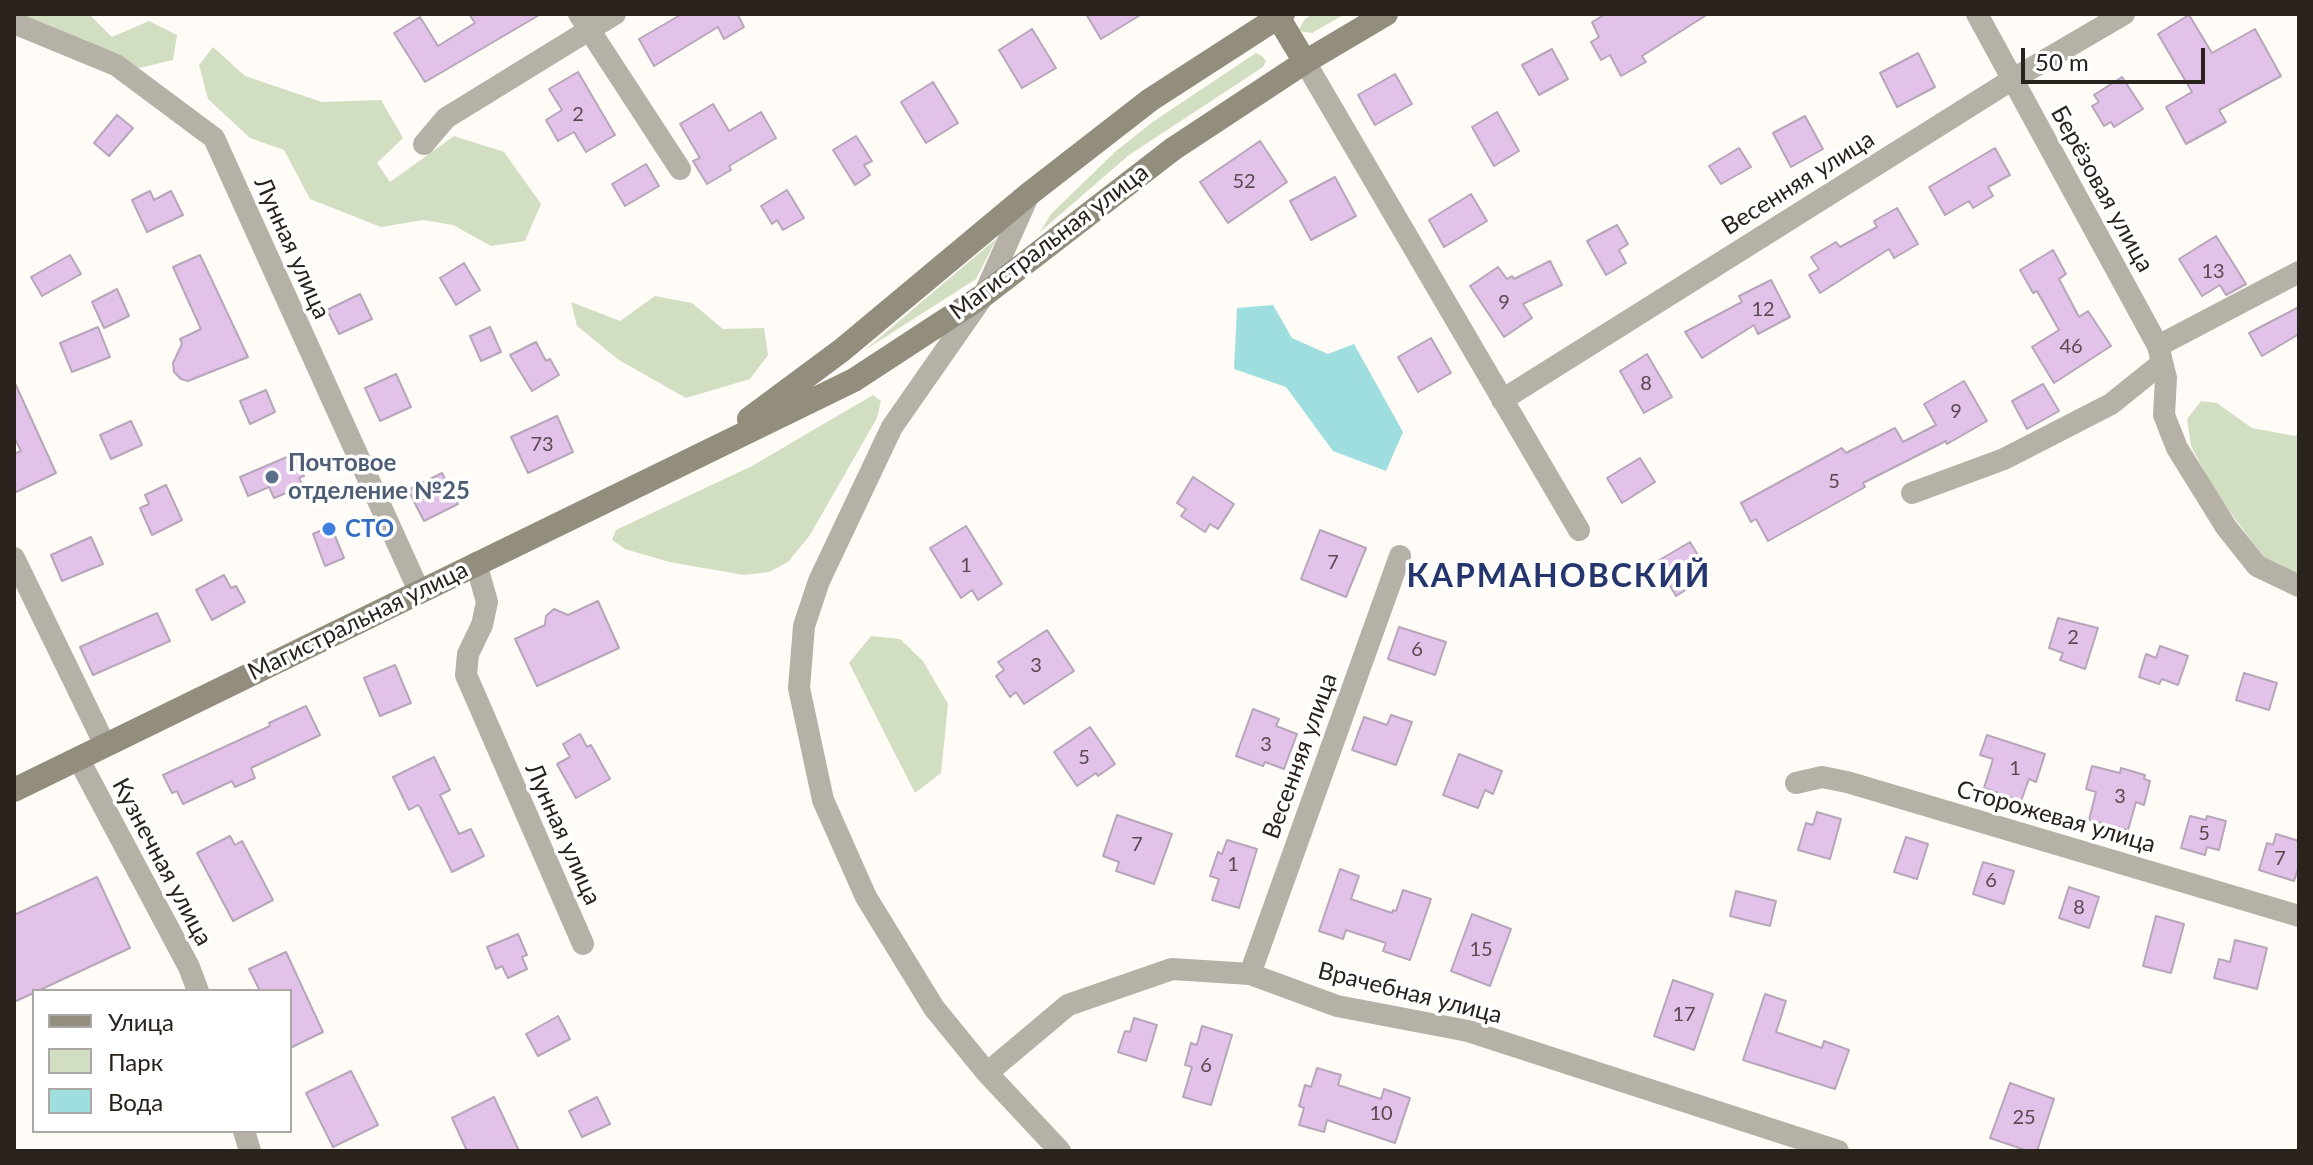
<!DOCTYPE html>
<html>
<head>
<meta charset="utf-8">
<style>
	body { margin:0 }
	#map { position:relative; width:2313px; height:1165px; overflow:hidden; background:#fffbf7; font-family:Lato,sans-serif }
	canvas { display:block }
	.frame { position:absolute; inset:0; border:16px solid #2a221c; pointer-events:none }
	.legend { position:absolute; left:32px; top:989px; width:260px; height:144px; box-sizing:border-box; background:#fff; border:2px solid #aaa7a4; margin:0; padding:10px 14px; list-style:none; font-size:24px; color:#2a221c }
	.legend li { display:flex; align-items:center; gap:16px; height:40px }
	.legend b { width:40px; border:2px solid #aaa7a4 }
	.scale { position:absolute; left:2021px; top:48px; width:184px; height:36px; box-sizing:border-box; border:4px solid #2a221c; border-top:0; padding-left:10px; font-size:24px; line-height:28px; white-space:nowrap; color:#2a221c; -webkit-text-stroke:6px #fff; paint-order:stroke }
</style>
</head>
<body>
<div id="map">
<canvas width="2313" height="1165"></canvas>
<div class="frame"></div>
<ul class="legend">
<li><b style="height:10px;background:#938d7e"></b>Улица</li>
<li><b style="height:22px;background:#d2dec2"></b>Парк</li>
<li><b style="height:22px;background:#9fdede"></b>Вода</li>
</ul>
<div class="scale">50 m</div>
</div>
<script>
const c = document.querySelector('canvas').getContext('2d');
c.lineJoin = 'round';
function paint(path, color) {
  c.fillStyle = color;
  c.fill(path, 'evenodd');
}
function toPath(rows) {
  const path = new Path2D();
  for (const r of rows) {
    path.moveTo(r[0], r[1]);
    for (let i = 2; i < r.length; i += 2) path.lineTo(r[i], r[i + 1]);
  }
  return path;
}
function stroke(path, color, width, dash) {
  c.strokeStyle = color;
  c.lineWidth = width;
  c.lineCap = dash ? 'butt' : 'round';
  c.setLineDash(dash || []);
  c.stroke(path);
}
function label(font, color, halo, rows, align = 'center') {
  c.font = font + ' Lato,sans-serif';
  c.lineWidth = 7;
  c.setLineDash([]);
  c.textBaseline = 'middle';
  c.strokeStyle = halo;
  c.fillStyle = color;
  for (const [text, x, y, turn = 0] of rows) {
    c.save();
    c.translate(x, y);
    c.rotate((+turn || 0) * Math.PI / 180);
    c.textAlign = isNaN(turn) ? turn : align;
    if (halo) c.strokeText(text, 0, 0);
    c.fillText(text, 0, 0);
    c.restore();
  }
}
const green = toPath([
	[14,14,89,14,112,37,149,21,177,35,173,60,139,68,14,36],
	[1313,14,1345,14,1312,33,1298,31,1305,19],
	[213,47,245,76,322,102,381,100,403,138,377,163,390,182,454,136,504,152,541,204,525,241,491,246,453,225,423,220,381,227,310,199,284,150,250,138,208,99,199,65],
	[1256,53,1262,56,1266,61,1263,67,1129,155,1040,232,1051,214,1116,151,1154,121],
	[997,238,976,279,865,350],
	[655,296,692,303,723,329,764,328,768,355,750,379,686,398,619,360,577,326,571,302,620,321],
	[873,395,881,401,877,418,810,535,788,562,769,572,744,575,669,562,625,549,612,540,616,530,752,466],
	[2201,401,2217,403,2252,428,2295,436,2299,433,2299,572,2292,573,2263,557,2214,490,2191,446,2187,419],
	[871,636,900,639,923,661,948,704,941,773,915,793,849,663]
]);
const water = toPath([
	[1273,305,1292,338,1328,354,1354,344,1403,432,1386,471,1333,451,1286,387,1234,369,1237,308]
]);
const building = toPath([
	[469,14,541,14,425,82,394,33,420,17,438,46,475,23,469,14],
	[682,14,740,14,738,15,744,27,724,39,718,27,654,66,639,39,682,14],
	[1086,14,1142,14,1101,39,1086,14],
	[1606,14,1708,14,1642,56,1646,62,1621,76,1610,55,1601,60,1591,42,1599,37,1592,22,1606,14],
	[2189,15,2212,53,2255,29,2281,76,2219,110,2226,122,2186,144,2166,107,2192,92,2158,34,2189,15],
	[1032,29,1056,68,1022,88,999,50,1032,29],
	[1552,49,1568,79,1539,95,1522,65,1552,49],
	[1918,53,1935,87,1897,107,1880,73,1918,53],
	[578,72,615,135,586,152,574,132,558,141,546,120,562,110,549,89,578,72],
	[1395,74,1412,104,1375,125,1358,95,1395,74],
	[2122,77,2143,109,2114,127,2111,122,2104,126,2092,106,2099,102,2094,95,2122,77],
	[933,82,958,123,926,143,901,102,933,82],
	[713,104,729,131,761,112,776,138,729,166,731,170,707,184,693,161,700,158,680,124,713,104],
	[1497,112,1519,151,1494,166,1472,127,1497,112],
	[117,115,133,128,109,156,94,143,117,115],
	[1805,116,1823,149,1791,167,1773,133,1805,116],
	[856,136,872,161,864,165,870,175,855,185,833,150,856,136],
	[1260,141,1287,182,1228,223,1200,182,1260,141],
	[1739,148,1751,167,1721,184,1709,166,1739,148],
	[1995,148,2010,175,1988,187,1993,196,1973,208,1969,201,1945,215,1929,187,1995,148],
	[646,164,659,186,625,206,612,184,646,164],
	[1335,177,1356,216,1311,240,1290,201,1335,177],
	[787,190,804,218,783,230,777,220,772,224,761,206,787,190],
	[150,191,154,200,171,191,183,215,147,232,132,200,150,191],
	[1471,194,1487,221,1444,247,1429,220,1471,194],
	[1897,208,1918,244,1894,258,1889,249,1820,293,1809,275,1819,269,1811,257,1836,242,1840,247,1877,227,1874,221,1897,208],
	[1617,225,1628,244,1619,250,1626,263,1606,275,1587,241,1617,225],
	[2216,236,2246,284,2226,295,2220,285,2202,296,2179,259,2216,236],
	[2053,250,2066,274,2059,279,2079,317,2088,311,2111,346,2054,383,2032,347,2059,330,2037,291,2033,293,2020,270,2053,250],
	[70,255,81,274,42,296,31,277,70,255],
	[200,255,248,357,188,381,181,379,174,372,173,363,182,344,180,339,201,329,173,267,200,255],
	[1550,261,1562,285,1523,304,1532,318,1504,337,1470,286,1498,267,1507,279,1512,276,1514,279,1550,261],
	[464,263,480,290,456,305,440,278,464,263],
	[1771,280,1790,317,1758,334,1754,325,1702,358,1685,332,1742,302,1739,296,1771,280],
	[117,289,129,316,104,328,92,302,117,289],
	[360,294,372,319,339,334,327,310,360,294],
	[2299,307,2299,334,2262,356,2249,333,2299,307],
	[98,327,110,357,72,372,60,343,98,327],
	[490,327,501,352,481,361,470,336,490,327],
	[1431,338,1451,373,1418,392,1398,357,1431,338],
	[536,342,546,361,550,359,559,375,532,391,510,355,536,342],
	[1647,354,1672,397,1644,413,1620,371,1647,354],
	[396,374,411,407,380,421,365,388,396,374],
	[14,381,56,473,14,493,14,454,21,451,14,437,14,381],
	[1964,381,1987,421,1947,444,1946,441,1863,483,1865,487,1768,541,1756,519,1751,522,1741,503,1842,448,1846,453,1895,428,1903,442,1936,425,1924,404,1964,381],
	[2043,384,2059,411,2027,429,2012,401,2043,384],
	[266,390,275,412,250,424,240,401,266,390],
	[557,416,573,452,528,473,511,437,557,416],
	[131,421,142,445,111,459,100,435,131,421],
	[294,454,304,476,299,478,303,486,274,498,269,487,248,496,240,477,294,454],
	[1640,458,1655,482,1622,503,1607,478,1640,458],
	[442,473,458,504,424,521,408,490,442,473],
	[1193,477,1234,504,1218,529,1210,524,1205,532,1181,516,1186,509,1177,503,1193,477],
	[166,485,182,520,152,535,140,508,149,504,145,495,166,485],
	[331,526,344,558,325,566,313,534,331,526],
	[966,526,1002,584,978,600,972,590,961,598,930,548,966,526],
	[1320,530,1366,548,1346,597,1301,579,1320,530],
	[91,537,103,564,62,581,51,555,91,537],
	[1690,542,1710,575,1676,596,1656,562,1690,542],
	[224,575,231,588,236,586,245,602,212,620,196,590,224,575],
	[598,601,619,648,537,686,515,639,545,625,546,616,554,609,568,615,598,601],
	[157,613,170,641,93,675,80,647,157,613],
	[2058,618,2098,628,2085,669,2060,660,2063,653,2049,648,2058,618],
	[1399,627,1446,642,1435,675,1388,659,1399,627],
	[1047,630,1074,671,1024,704,1016,692,1010,697,996,676,1004,670,998,662,1047,630],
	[2160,646,2188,656,2178,685,2162,679,2159,684,2139,677,2146,654,2156,658,2160,646],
	[395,665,411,703,380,716,364,678,395,665],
	[2244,673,2277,683,2269,710,2236,700,2244,673],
	[306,706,320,735,251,768,255,778,235,787,232,781,183,804,177,791,172,793,163,775,270,726,269,723,306,706],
	[1253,709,1279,719,1276,726,1297,734,1284,769,1265,762,1263,766,1236,756,1253,709],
	[1391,715,1412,722,1396,765,1352,750,1364,717,1387,725,1391,715],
	[1090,727,1115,764,1098,776,1096,773,1077,786,1054,752,1090,727],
	[580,734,587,747,591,745,610,779,576,798,557,764,570,757,563,744,580,734],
	[1987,735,2045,754,2036,782,2029,779,2021,801,1984,788,1993,759,1980,755,1987,735],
	[1459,754,1502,771,1493,794,1485,790,1478,808,1443,795,1459,754],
	[434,757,450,790,440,795,459,834,471,829,484,856,452,872,420,807,418,805,409,810,393,777,434,757],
	[2092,766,2120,773,2121,768,2145,775,2144,779,2150,781,2144,805,2136,802,2128,830,2089,820,2096,792,2086,789,2092,766],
	[1817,812,1841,819,1830,859,1798,850,1806,823,1813,825,1817,812],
	[1117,815,1172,834,1154,884,1116,871,1119,862,1103,856,1117,815],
	[2190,816,2206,820,2207,816,2226,821,2219,850,2207,847,2205,855,2181,848,2190,816],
	[2276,834,2299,841,2299,866,2294,881,2259,870,2267,843,2273,845,2276,834],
	[230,836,235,845,242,841,273,900,233,921,197,853,230,836],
	[1906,837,1928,844,1917,879,1894,872,1906,837],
	[1227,840,1257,849,1239,908,1212,900,1219,879,1210,876,1218,852,1222,854,1227,840],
	[1983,862,2014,871,2004,904,1973,894,1983,862],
	[1340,869,1359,876,1351,899,1392,913,1393,910,1396,911,1403,890,1431,899,1410,960,1383,951,1386,943,1346,930,1343,939,1319,931,1340,869],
	[97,877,130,948,14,1002,14,915,97,877],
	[2069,887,2099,897,2089,928,2059,918,2069,887],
	[1736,891,1776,901,1770,926,1730,916,1736,891],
	[1472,914,1511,929,1490,986,1451,971,1472,914],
	[2156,916,2184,924,2171,973,2143,966,2156,916],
	[518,934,527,955,522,957,527,969,508,978,502,966,496,969,487,947,518,934],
	[2235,940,2267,948,2257,989,2214,978,2219,959,2230,962,2235,940],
	[286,952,323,1032,290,1048,290,991,260,991,249,969,286,952],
	[1673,980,1713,994,1694,1050,1654,1036,1673,980],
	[1765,994,1786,1001,1776,1032,1822,1048,1824,1041,1849,1050,1835,1089,1743,1060,1765,994],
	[558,1016,570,1039,538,1056,526,1034,558,1016],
	[1134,1018,1157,1025,1146,1061,1118,1052,1125,1031,1130,1032,1134,1018],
	[1202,1026,1232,1035,1211,1105,1183,1097,1192,1067,1185,1065,1191,1043,1197,1045,1202,1026],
	[1317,1068,1341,1075,1338,1085,1381,1099,1384,1089,1410,1098,1395,1143,1327,1120,1324,1132,1299,1125,1304,1108,1299,1106,1305,1085,1311,1087,1317,1068],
	[351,1071,378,1125,333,1147,306,1093,351,1071],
	[2010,1083,2054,1099,2037,1151,2028,1151,1990,1138,2010,1083],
	[494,1097,519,1151,467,1151,452,1118,494,1097],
	[597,1097,610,1124,582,1137,569,1111,597,1097]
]);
const minor = toPath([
	[579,14,680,169],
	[1977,14,2158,346,2166,378,2164,415,2177,448,2226,527,2257,566,2299,586],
	[14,23,116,65,214,138,419,591],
	[1305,62,1579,530],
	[424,144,446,118,615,14],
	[1029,194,984,295,892,427,819,581,804,626,799,688,823,800,866,897,934,1008,987,1073,1060,1151],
	[2158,346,2299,272],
	[1502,400,2013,79,2124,14],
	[1912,493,2004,459,2111,404,2162,363],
	[14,558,105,745],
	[476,563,487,602,482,625,468,654,466,675,583,944],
	[78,758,189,967,198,991],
	[1796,783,1822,777,1847,782,2299,916],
	[1250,974,1400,556],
	[987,1073,1068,1005,1172,969,1250,974,1337,1006,1468,1031,1838,1151],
	[244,1131,250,1151]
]);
const secondary = toPath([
	[1278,17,1305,62],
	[749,419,842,350,1029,194,1150,100,1283,14],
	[14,790,854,380,984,295,1173,149,1305,62,1386,14]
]);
const markers = [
	[272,477,8,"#5c6f8a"],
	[329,529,8,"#3f7fe0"]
];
const numberNames = [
	["2",578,115],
	["52",1244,182],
	["13",2213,272],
	["9",1504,303],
	["12",1763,310],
	["46",2071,347],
	["8",1646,384],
	["9",1956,412],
	["73",542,445],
	["5",1834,482],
	["7",1333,563],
	["1",966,566],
	["2",2073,638],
	["6",1417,650],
	["3",1036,666],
	["3",1266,745],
	["5",1084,758],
	["1",2015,769],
	["3",2120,797],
	["5",2204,834],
	["7",1137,845],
	["7",2280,859],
	["1",1233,865],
	["6",1991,881],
	["8",2079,908],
	["15",1481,950],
	["17",1684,1015],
	["6",1206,1066],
	["10",1381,1114],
	["25",2024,1118]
];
const streetNames = [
	["Весенняя улица",1798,183,-32],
	["Берёзовая улица",2102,189,61],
	["Магистральная улица",1049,242,-37],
	["Лунная улица",292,248,66],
	["Магистральная улица",358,621,-26],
	["Весенняя улица",1300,756,-70],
	["Сторожевая улица",2056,817,16],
	["Лунная улица",563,834,66],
	["Кузнечная улица",162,862,62],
	["Врачебная улица",1410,993,14]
];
const serviceNames = [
	["Почтовое",288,463],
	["отделение №25",288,491]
];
const shopNames = [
	["СТО",345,529]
];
const districtNames = [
	["КАРМАНОВСКИЙ",1559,577]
];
paint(green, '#d2dec2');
paint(water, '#9fdede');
paint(building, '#e3c2e9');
stroke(building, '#b7a6ba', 2);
stroke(minor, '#b5b1a7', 22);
stroke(secondary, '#938d7e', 24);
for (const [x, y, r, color] of markers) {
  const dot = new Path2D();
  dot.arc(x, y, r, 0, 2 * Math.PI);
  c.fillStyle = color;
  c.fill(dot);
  stroke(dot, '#fff', 3);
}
label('20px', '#584a4f', null, numberNames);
label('24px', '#2a221c', '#fff', streetNames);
label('bold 24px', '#4e5e75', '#fff', serviceNames, 'left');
label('bold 24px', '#366cbe', '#fff', shopNames, 'left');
c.letterSpacing = '2px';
label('bold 32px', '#25356e', '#fff', districtNames);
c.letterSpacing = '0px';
</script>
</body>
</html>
